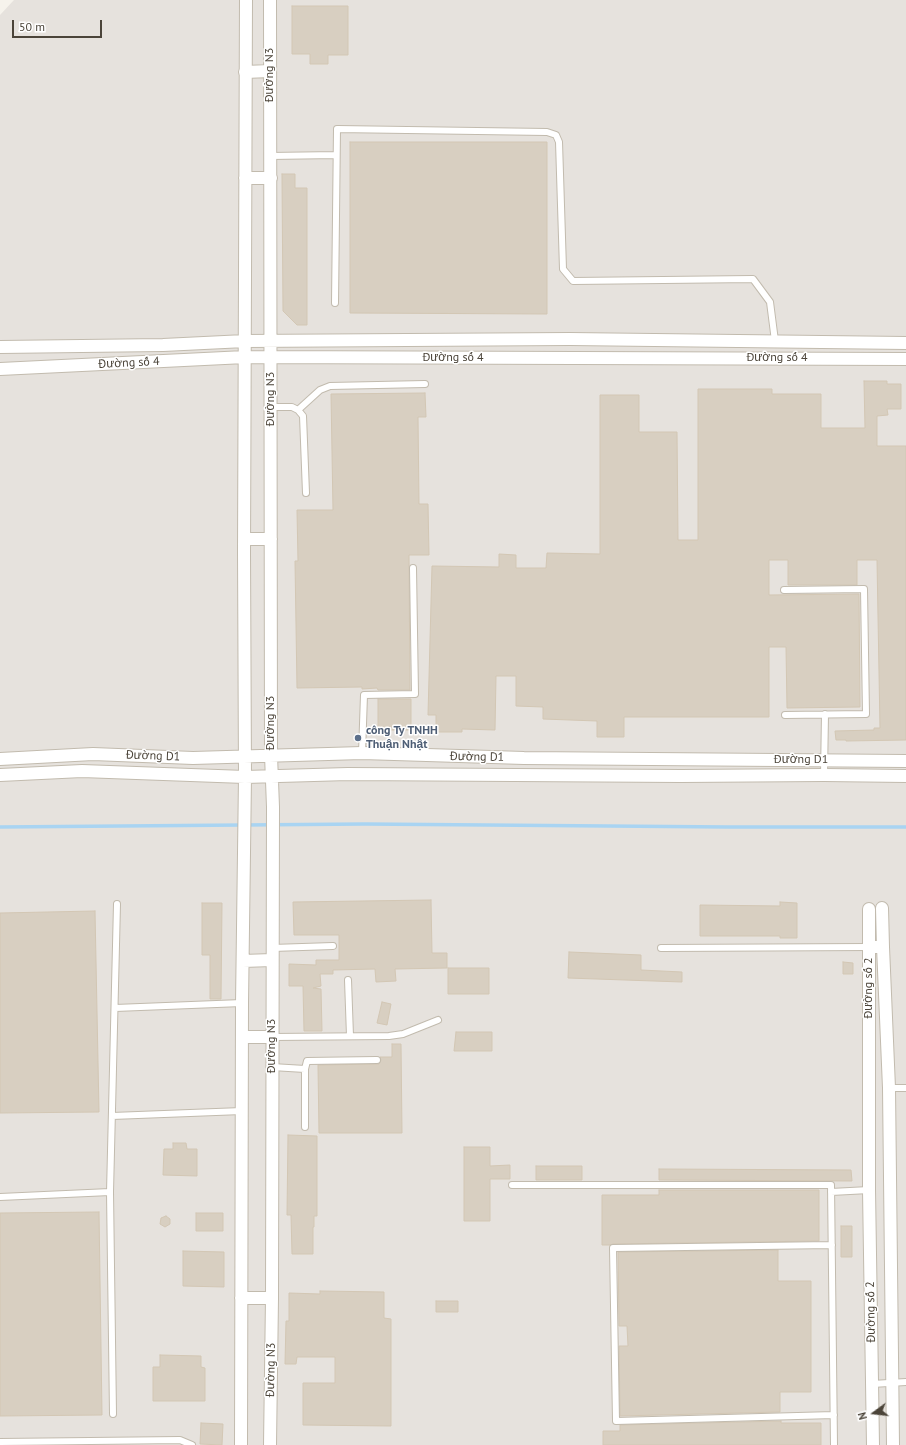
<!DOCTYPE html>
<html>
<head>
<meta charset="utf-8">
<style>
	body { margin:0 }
	#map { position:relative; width:906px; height:1445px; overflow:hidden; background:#f6f3ec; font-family:"PT Sans",sans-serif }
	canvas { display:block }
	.north { position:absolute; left:854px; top:1393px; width:40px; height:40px; -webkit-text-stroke:3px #fff; paint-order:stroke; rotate:255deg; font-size:11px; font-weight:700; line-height:16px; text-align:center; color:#4b4439 }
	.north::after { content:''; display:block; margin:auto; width:14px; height:18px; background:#4b4439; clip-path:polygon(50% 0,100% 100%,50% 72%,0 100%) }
	.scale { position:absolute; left:12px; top:20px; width:90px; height:18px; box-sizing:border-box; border:2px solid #4b4439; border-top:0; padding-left:5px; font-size:12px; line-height:14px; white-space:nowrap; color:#4b4439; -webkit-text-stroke:3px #fff; paint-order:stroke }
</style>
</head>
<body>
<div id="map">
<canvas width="906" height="1445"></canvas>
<div class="north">N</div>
<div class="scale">50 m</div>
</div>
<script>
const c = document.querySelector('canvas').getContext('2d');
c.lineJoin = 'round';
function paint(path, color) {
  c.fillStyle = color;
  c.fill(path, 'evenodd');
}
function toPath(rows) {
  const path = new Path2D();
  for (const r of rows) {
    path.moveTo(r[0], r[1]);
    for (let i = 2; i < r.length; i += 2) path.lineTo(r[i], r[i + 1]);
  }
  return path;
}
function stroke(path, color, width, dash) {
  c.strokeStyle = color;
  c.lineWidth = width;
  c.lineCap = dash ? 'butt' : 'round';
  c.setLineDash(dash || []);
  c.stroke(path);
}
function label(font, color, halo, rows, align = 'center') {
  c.font = font + ' "PT Sans",sans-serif';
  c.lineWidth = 3;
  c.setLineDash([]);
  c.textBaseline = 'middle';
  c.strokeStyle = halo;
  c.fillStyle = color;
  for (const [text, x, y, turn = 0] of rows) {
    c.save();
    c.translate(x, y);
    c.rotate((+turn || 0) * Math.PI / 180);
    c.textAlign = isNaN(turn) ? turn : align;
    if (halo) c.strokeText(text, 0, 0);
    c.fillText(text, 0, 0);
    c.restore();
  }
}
const industrial = toPath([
	[14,0,906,0,906,1445,0,1445,0,15]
]);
const stream = toPath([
	[0,827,365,824,728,827,906,827]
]);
const building = toPath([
	[292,6,348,6,348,55,328,55,328,64,310,64,310,54,292,54,292,6],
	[350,142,547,142,547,314,350,313,350,142],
	[282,174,295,174,295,188,307,188,307,325,297,325,283,311,282,174],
	[864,381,887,381,887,384,901,384,901,409,887,409,888,415,877,416,877,446,906,446,906,740,846,741,846,740,836,740,835,731,874,730,874,728,880,728,877,560,857,560,857,585,788,585,788,560,769,560,769,595,859,594,860,707,787,708,786,647,769,647,769,717,624,717,624,737,597,737,597,721,543,719,543,707,516,706,516,676,496,676,495,730,462,729,462,732,436,732,436,715,428,715,432,566,499,567,499,554,516,555,516,568,546,568,547,553,600,554,600,395,639,395,639,432,677,432,678,540,698,540,698,389,772,389,772,394,821,394,821,428,865,428,864,381],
	[425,393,426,417,418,417,419,504,428,504,429,555,409,555,410,690,378,690,377,688,362,689,362,687,297,688,295,561,298,561,297,510,333,510,331,394,425,393],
	[378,699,411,699,411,730,378,730,378,699],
	[431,900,432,953,447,953,447,968,395,969,396,981,376,982,375,969,333,970,333,974,320,974,321,986,313,988,321,989,322,1031,304,1031,303,986,289,986,289,964,316,965,316,960,339,960,339,935,294,935,293,902,431,900],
	[780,902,797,903,797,938,780,938,780,936,700,936,700,905,780,906,780,902],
	[202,903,222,903,221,999,210,999,210,955,202,955,202,903],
	[95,911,99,1112,0,1113,0,913,95,911],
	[569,952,641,955,641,970,682,972,682,982,568,978,569,952],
	[843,962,853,963,853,974,843,974,843,962],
	[448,968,489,968,489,994,448,994,448,968],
	[382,1002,391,1004,387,1025,377,1023,382,1002],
	[456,1032,492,1032,492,1051,454,1051,456,1032],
	[392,1044,401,1044,402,1133,319,1133,318,1065,379,1064,381,1060,380,1057,392,1057,392,1044],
	[288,1135,317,1136,317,1216,314,1216,314,1227,313,1227,313,1254,292,1254,291,1215,287,1215,288,1135],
	[173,1143,186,1143,187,1149,197,1149,197,1176,163,1175,164,1149,173,1149,173,1143],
	[464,1147,490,1147,490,1166,510,1165,510,1179,490,1179,490,1221,464,1221,464,1147],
	[536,1166,582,1166,582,1180,536,1180,536,1166],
	[659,1169,851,1170,852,1181,659,1180,659,1169],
	[659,1190,819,1190,819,1241,613,1244,610,1245,602,1245,602,1195,659,1195,659,1190],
	[99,1212,102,1415,0,1416,0,1213,99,1212],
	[196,1213,223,1213,223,1231,196,1231,196,1213],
	[166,1216,170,1219,170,1224,165,1227,160,1224,161,1218,166,1216],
	[841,1226,852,1226,852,1257,841,1257,841,1226],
	[778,1250,778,1281,811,1281,811,1392,780,1392,780,1412,620,1416,619,1346,628,1346,627,1326,619,1326,618,1252,778,1250],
	[183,1251,224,1252,224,1287,183,1286,183,1251],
	[320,1291,384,1292,384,1318,391,1319,391,1426,303,1425,303,1383,335,1383,335,1357,297,1357,296,1364,285,1364,286,1321,289,1321,289,1293,320,1294,320,1291],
	[436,1301,458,1301,458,1312,436,1312,436,1301],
	[160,1355,201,1356,201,1367,205,1368,205,1401,153,1401,153,1367,160,1367,160,1355],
	[781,1421,781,1423,821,1423,821,1445,603,1445,603,1431,620,1431,620,1425,781,1421],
	[201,1423,223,1424,222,1445,200,1444,201,1423]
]);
const lane = toPath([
	[270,156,336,155],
	[335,303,337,129,547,132,556,135,559,142,563,269,573,281,753,279,770,302,775,341],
	[271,407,292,407,298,410,303,416,306,493],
	[298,410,320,390,330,386,425,384],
	[784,590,864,589,866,714,785,715],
	[362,753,364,695,415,694,413,568],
	[824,775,825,714],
	[272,948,333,946],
	[661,948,869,947],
	[348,980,350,1036],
	[115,1008,242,1003],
	[272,1037,389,1036,403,1034,438,1020],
	[272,1067,305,1069],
	[889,1088,906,1088],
	[112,1116,242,1111],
	[305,1127,305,1069,307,1061,377,1060],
	[512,1185,831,1185,834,1445],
	[831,1192,869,1190],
	[0,1197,110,1192],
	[832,1245,613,1248,616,1421,834,1415],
	[872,1384,906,1382],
	[113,1414,110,1192,117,904],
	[0,1442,180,1440,192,1445]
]);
const street = toPath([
	[245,72,270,71],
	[245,178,271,178],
	[0,347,163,345,245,341,570,339,906,343],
	[0,369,245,357,906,359],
	[244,539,271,539],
	[0,759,93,754,193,758,362,753,524,758,906,761],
	[0,775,82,771,245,777,348,774,681,776,824,775,906,776],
	[882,908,883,947],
	[869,909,869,1190,873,1445],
	[869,947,883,947,889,1088,893,1445],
	[243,961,272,960],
	[242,1037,272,1037],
	[241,1298,272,1298],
	[241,1445,242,1003,245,777,244,552,246,0],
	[270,1445,272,1298,273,807,271,755,270,0]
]);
const markers = [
	[358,738,4,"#5c6f8a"]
];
const streetNames = [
	["Đường N3",270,75,-90],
	["Đường số 4",453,358],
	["Đường số 4",777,358],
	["Đường số 4",129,363,-3],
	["Đường N3",271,399,-90],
	["Đường N3",271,723,-90],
	["Đường D1",153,756,2],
	["Đường D1",477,757,1],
	["Đường D1",801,760],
	["Đường số 2",869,988,-90],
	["Đường N3",272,1046,-90],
	["Đường số 2",871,1312,-91],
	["Đường N3",271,1370,-89]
];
const serviceNames = [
	["công Ty TNHH",366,731],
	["Thuận Nhật",366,745]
];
paint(industrial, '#e6e2dd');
stroke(stream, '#a9d4f2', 3.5);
paint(building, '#d8cfc1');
stroke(building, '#d3c7b4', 1);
stroke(lane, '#c2bbae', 8);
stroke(street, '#c2bbae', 14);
stroke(lane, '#fff', 6);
stroke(street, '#fff', 12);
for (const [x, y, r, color] of markers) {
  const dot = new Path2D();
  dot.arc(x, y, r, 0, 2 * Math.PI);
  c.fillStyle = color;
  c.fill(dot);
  stroke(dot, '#fff', 1.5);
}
label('12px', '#4b4439', '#fff', streetNames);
label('bold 12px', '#4e5e75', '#fff', serviceNames, 'left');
</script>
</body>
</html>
